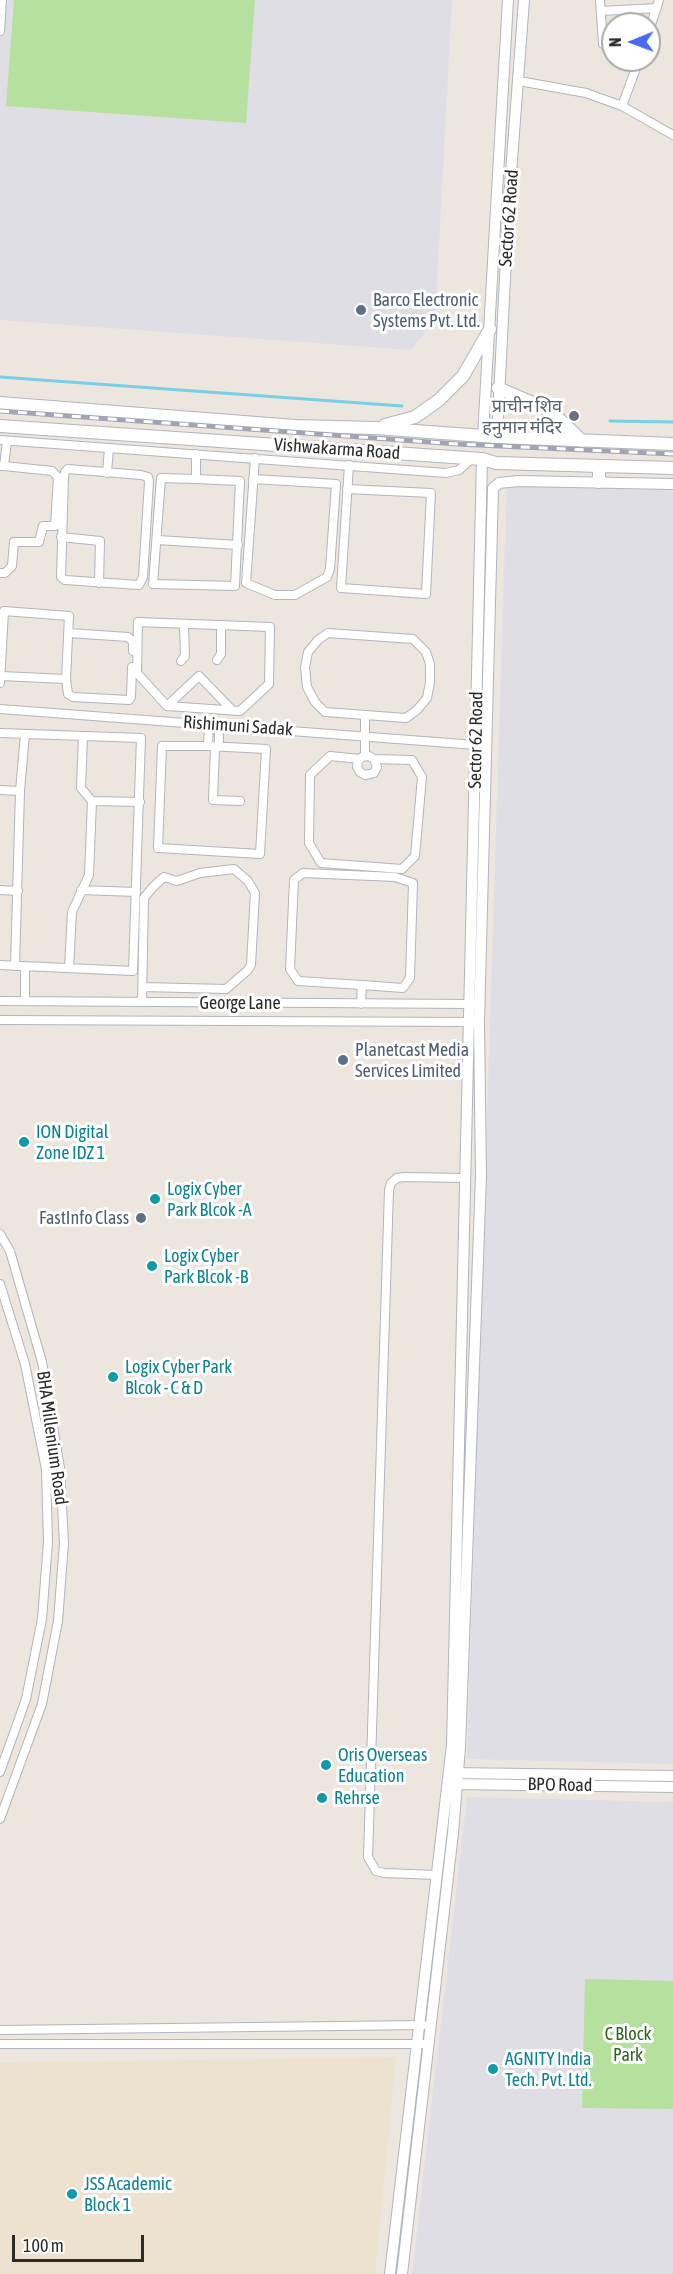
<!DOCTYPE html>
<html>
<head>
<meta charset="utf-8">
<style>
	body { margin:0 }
	#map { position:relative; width:673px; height:2274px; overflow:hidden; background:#ece6de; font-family:"Asap Condensed",sans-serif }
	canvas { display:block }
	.north { position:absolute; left:601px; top:12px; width:60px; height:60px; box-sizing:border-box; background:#fff; border:2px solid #aaa; border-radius:50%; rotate:269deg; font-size:16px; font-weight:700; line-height:24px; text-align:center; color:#2b2b2b }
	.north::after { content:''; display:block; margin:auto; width:21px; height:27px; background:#466bf1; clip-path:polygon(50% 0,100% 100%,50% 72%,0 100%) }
	.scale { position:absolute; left:12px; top:2235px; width:132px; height:27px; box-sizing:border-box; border:3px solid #2b2b2b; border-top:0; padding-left:8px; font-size:18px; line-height:21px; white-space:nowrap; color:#2b2b2b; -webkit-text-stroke:4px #fff; paint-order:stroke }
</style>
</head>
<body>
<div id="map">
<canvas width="673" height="2274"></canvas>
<div class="north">N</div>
<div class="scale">100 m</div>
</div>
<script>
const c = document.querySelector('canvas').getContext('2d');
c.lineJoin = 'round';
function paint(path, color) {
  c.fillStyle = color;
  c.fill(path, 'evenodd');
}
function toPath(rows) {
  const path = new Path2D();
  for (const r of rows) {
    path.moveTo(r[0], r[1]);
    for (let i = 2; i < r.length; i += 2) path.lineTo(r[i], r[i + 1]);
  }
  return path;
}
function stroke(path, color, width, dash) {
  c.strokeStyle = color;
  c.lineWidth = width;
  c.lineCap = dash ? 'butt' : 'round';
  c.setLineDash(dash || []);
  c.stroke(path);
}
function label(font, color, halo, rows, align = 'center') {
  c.font = font + ' "Asap Condensed","Noto Sans Devanagari",sans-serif';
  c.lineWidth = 6;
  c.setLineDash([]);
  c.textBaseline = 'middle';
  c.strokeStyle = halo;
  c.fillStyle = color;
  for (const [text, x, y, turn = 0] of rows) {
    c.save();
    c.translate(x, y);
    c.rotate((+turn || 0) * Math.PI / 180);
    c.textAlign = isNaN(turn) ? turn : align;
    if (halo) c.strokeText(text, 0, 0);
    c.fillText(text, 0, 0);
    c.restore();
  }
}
const industrial = toPath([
	[0,0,452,0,435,320,411,350,0,320],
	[507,479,673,482,673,1764,467,1759],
	[467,1797,673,1802,673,2274,412,2274]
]);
const education = toPath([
	[396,2057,375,2274,0,2274,0,2063]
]);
const green = toPath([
	[14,0,255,0,246,123,6,106],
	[585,1979,673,1981,673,2109,582,2108]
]);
const stream = toPath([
	[0,377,402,406],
	[610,421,673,422]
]);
const minor = toPath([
	[600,0,603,44,613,47],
	[601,11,657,8],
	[0,31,2,0],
	[649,31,659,0],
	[519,81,586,93,622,106,673,135],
	[622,106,639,60],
	[0,440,446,473,459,470,472,458],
	[196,454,196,479,240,481,235,586,153,584,161,478,196,479],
	[0,466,4,466,7,441],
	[68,469,141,475,148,477,149,482,143,577,139,585,65,580,61,577,64,477,65,472,68,469],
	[107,473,109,448],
	[253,479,336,484,330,569,327,577,295,595,275,595,246,583,255,458],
	[347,489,431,493,426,594,341,588,349,465],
	[61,537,100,541,99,583],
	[157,540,238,545],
	[0,573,5,573,12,566,14,542,39,542,43,526,55,526,58,477,52,471,4,466],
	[138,622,270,627,269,684,240,711,167,706,137,673,138,622],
	[69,633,128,637,133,642,133,651],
	[328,633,413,639,426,652,430,664,430,682,427,698,417,710,406,718,325,712,315,702,307,687,305,667,308,652,318,640,328,633],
	[217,660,221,654,221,625],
	[181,661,185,656,184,624],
	[66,679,68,694,73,697,129,700,131,697,132,667],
	[0,683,4,611,69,616,66,679,1,676],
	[167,706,199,676,232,710],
	[0,709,476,745],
	[365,715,365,756],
	[0,733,141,738,133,971,0,965],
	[208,746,162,746,158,848,260,854,266,749,208,746,209,723],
	[215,747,213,800,240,801],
	[219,747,219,724],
	[360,759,330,756,310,775,309,843,321,863,402,869,415,856,422,777,412,760,374,759,369,756,362,757,358,761,357,767,360,772,365,775,374,773,377,767,374,759],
	[0,790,20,791],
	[92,801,140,802],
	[0,890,18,891],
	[81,890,136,892],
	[15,966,20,791,25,734],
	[69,968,72,912,89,875,92,801,81,788,83,736],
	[0,1001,474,1004],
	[25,1001,25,967],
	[142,1002,144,898,153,887,164,877,177,881,200,873,234,869,248,881,255,893,251,965,248,970,226,989,143,987],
	[361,1004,362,985,298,981,290,969,294,880,303,873,395,877,413,883,410,978,403,988,362,985],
	[0,1020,474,1022],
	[0,1234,10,1251,42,1362,60,1468,64,1543,58,1621,42,1704,0,1819],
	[0,1284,25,1364,46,1469,48,1542,42,1619,26,1699,0,1772],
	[437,1875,384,1873,376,1871,368,1857,389,1190,391,1183,397,1178,405,1177,465,1178],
	[0,2030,423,2025],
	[0,2044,429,2044]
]);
const tertiary = toPath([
	[483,436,508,0],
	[497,437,509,200,524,0],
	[452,1773,673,1776],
	[451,1784,673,1787],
	[390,2274,452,1745,482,459],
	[402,2274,453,1833,460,1747,481,1176,479,1022,493,488,499,483,518,481,673,484]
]);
const secondary = toPath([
	[498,388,551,411,582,441],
	[0,403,295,426,375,428,497,437,673,444],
	[385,425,415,417,439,400,463,376,490,329],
	[0,426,482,459,496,463,673,468],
	[599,482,599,466]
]);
const rail = toPath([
	[0,411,457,444,673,454]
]);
const markers = [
	[361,310,6,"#5c6f8a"],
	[574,416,6,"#6b7280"],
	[343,1060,6,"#5c6f8a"],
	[24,1142,6,"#0f9aa8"],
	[155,1199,6,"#0f9aa8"],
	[141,1218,6,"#5c6f8a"],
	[152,1266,6,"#0f9aa8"],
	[113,1377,6,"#0f9aa8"],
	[326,1765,6,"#0f9aa8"],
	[322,1798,6,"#0f9aa8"],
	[493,2069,6,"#0f9aa8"],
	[72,2194,6,"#0f9aa8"]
];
const streetNames = [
	["Sector 62 Road",509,218,-86],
	["Vishwakarma Road",337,449,4],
	["Rishimuni Sadak",238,726,4],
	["Sector 62 Road",476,740,-89],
	["George Lane",240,1003],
	["BHA Millenium Road",52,1438,82],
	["BPO Road",560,1785,1]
];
const serviceNames = [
	["Barco Electronic",373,300],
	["Systems Pvt. Ltd.",373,321],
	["Planetcast Media",355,1050],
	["Services Limited",355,1071],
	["FastInfo Class",129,1218,"right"]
];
const worshipNames = [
	["प्राचीन शिव",562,406],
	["हनुमान मंदिर",562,427]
];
const cultureNames = [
	["ION Digital",36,1132],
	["Zone IDZ 1",36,1153],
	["Logix Cyber",167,1189],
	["Park Blcok -A",167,1210],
	["Logix Cyber",164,1256],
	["Park Blcok -B",164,1277],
	["Logix Cyber Park",125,1367],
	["Blcok - C & D",125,1388],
	["Oris Overseas",338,1755],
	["Education",338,1776],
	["Rehrse",334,1798],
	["AGNITY India",505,2059],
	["Tech. Pvt. Ltd.",505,2080],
	["JSS Academic",84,2184],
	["Block 1",84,2205]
];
const parkNames = [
	["C Block",628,2034],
	["Park",628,2055]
];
paint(industrial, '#e0dee5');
paint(education, '#ede2cf');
paint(green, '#b6e09d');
stroke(stream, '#77cee9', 3);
stroke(minor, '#b1b5be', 10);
stroke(tertiary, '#b1b5be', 12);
stroke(secondary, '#b1b5be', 14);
stroke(minor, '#fff', 8);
stroke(tertiary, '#fff', 10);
stroke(secondary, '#fff', 12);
stroke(rail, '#a1a4b4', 5);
stroke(rail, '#fff', 3, [9]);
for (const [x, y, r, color] of markers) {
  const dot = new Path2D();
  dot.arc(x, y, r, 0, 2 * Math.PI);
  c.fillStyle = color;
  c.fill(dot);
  stroke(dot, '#fff', 2);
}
label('18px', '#2b2b2b', '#fff', streetNames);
label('18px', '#4e5e75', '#fff', serviceNames, 'left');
label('18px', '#5b616d', '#fff', worshipNames, 'right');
label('18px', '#0d838f', '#fff', cultureNames, 'left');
label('18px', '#2f651e', '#fff', parkNames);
</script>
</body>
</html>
